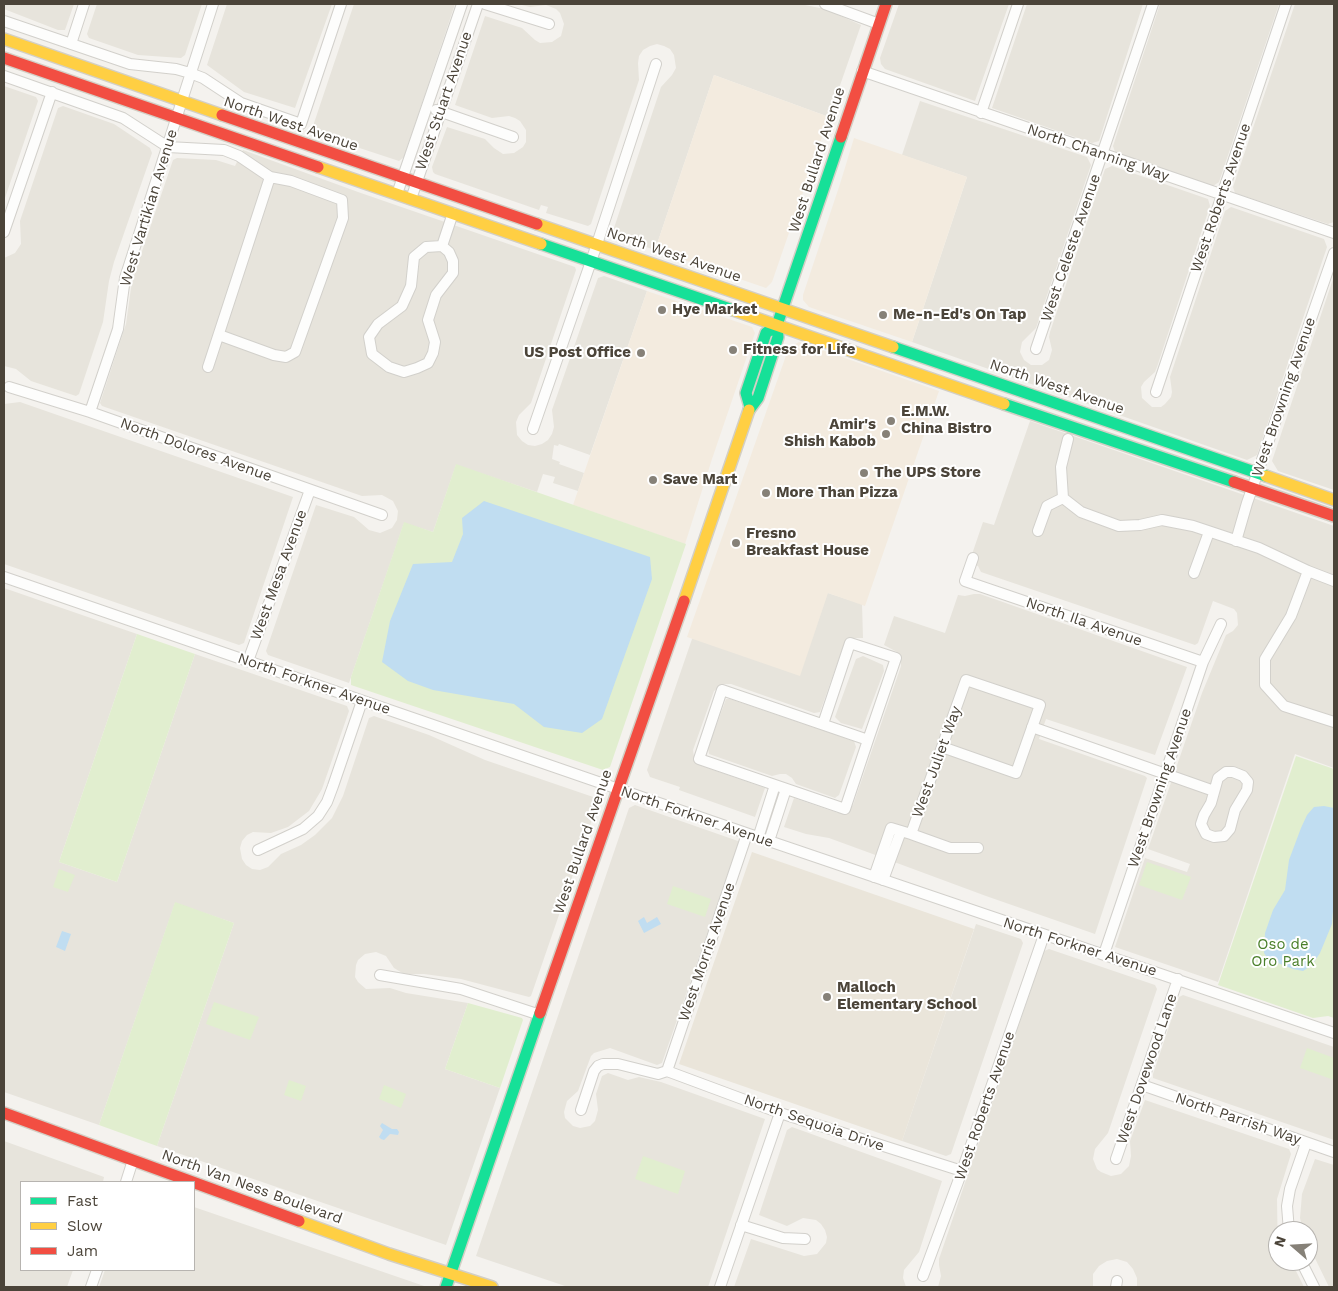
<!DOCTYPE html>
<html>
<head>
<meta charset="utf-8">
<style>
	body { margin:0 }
	#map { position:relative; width:1338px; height:1291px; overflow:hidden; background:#f4f2ee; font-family:"Work Sans",sans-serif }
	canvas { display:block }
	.frame { position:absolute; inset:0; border:5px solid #4b4439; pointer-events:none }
	.legend { position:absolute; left:20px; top:1181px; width:175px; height:90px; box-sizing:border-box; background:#fff; border:1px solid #b7b4b0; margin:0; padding:6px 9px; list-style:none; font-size:15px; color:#4b4439 }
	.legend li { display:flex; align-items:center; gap:10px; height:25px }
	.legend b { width:25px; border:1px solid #b7b4b0 }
	.north { position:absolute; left:1268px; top:1221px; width:50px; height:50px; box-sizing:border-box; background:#fff; border:1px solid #b7b4b0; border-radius:50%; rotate:289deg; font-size:14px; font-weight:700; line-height:20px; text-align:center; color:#4b4439 }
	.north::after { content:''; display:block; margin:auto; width:18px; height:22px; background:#868178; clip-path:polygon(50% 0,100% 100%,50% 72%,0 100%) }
</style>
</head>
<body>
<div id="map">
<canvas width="1338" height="1291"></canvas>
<div class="frame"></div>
<ul class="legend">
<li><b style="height:6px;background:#16e098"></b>Fast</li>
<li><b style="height:6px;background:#ffcf43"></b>Slow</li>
<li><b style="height:6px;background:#f24e42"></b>Jam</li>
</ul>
<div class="north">N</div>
</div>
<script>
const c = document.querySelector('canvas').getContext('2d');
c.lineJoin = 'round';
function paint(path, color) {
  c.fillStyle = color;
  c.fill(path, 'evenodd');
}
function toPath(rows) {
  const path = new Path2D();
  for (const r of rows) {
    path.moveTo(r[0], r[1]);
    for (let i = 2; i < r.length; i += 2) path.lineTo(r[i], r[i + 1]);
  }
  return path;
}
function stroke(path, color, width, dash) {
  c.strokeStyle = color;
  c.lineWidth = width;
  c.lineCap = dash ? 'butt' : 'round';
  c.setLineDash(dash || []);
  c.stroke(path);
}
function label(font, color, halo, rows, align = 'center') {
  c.font = font + ' "Work Sans",sans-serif';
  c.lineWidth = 4;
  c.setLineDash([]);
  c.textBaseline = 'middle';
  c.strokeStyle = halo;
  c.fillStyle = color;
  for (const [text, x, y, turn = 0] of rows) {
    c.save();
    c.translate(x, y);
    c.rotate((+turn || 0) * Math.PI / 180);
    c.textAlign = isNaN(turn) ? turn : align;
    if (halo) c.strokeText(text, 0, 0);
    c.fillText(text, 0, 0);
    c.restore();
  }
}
const residential = toPath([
	[4,4,74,4,65,30,58,30,4,9],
	[97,4,202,4,185,55,181,58,138,55,89,38,87,34],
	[227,4,332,4,295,108,244,92,207,65],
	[354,4,455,4,404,157,399,161,311,132],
	[518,4,800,4,825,9,861,25,829,117,714,75,655,250,617,237,613,231,661,87,672,75,676,68,674,55,670,49,664,46,657,44,650,46,643,50,639,56,638,63,639,80,591,224,588,226,546,213,548,207,541,205,539,210,435,174,433,172,432,167,447,127,485,139,494,148,503,154,514,153,523,147,526,142,526,130,520,121,515,118,509,116,492,118,455,105,485,16,522,28,535,40,540,43,552,42,561,36,564,24,560,13,556,9,546,5,530,7],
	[899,4,1009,4,975,101,885,69,881,64,880,58],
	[1027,4,1143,4,1099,141,1092,143,992,108],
	[1160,4,1279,4,1219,182,1213,186,1115,152,1113,146],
	[1295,4,1334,4,1334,222,1328,224,1235,193,1233,187],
	[4,86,36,97,38,101,4,201],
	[920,101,1087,157,1091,165,1036,328,1022,342,1020,352,1024,360,1031,365,1042,365,1049,360,1052,350,1049,337,1050,332,1105,169,1112,166,1208,199,1210,206,1157,367,1155,372,1144,382,1141,387,1142,398,1152,407,1161,407,1165,404,1171,397,1172,392,1170,377,1225,211,1231,207,1324,239,1327,247,1257,455,1247,460,912,342,967,177,902,155],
	[63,106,114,124,150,148,152,153,114,262,109,281,103,322,79,394,76,396,31,381,16,369,4,366,4,258,15,253,21,244,20,221,58,108],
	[243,150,358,192,575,267,576,270,531,403,519,415,516,422,517,435,522,441,528,445,535,446,542,444,548,440,552,434,554,427,552,410,598,278,604,276,647,291,590,455,559,444,558,446,554,445,552,459,560,462,559,464,584,473,578,491,553,483,555,477,543,474,537,492,456,465,433,532,404,523,349,683,268,655,266,651,316,505,354,517,369,530,380,533,392,528,397,520,398,511,393,501,382,495,362,496,102,406,100,403,126,324,131,288,136,269,173,160,177,158,216,160,235,166],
	[1334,276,1334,490,1278,471,1272,461],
	[20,402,293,497,244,643,239,645,4,564,4,404],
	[1030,421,1334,526,1334,768,1295,754,1218,982,1115,947,1145,858,1187,872,1190,864,1148,849,1202,693,1226,635,1233,631,1238,625,1237,613,1234,609,1213,601,1198,643,1195,645,981,572,978,566,969,563,983,522,994,525],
	[4,588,137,634,59,862,117,882,195,654,347,706,349,711,322,789,309,811,288,827,271,833,253,832,247,835,242,841,240,848,242,859,246,865,252,869,260,870,268,867,281,854,301,845,315,835,332,818,343,796,369,718,374,716,429,735,485,760,599,799,531,996,529,997,461,979,424,974,404,974,394,968,386,956,376,952,365,954,358,960,356,965,355,977,358,982,366,989,390,988,406,993,468,1003,445,1069,500,1088,446,1245,157,1146,234,923,175,903,99,1125,4,1092],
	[828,593,862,604,863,638,852,638,844,644,820,712,814,713,731,684,723,684,714,691,693,750,694,757,702,766,765,788,755,817,679,790,680,787,650,777,647,770,692,639],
	[974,594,980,594,1000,601,1187,667,1155,755,1046,719,1039,739,1145,776,1147,778,1095,934,986,896,870,853,829,838,806,834,784,827,794,798,838,813,848,810,853,805,901,666,901,660,897,652,884,645,894,616,945,633,958,595,965,596],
	[863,656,883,665,884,671,862,729,841,723,835,717,856,659],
	[726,699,730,699,854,741,856,747,839,795,835,798,796,784,792,778,786,774,780,774,772,776,709,754,708,748],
	[635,805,738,841,738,845,662,1063,657,1065,610,1048,594,1053,591,1056,578,1091,567,1101,564,1112,565,1118,573,1126,580,1128,590,1126,595,1121,598,1110,596,1094,602,1076,608,1073,628,1080,639,1077,661,1082,765,1119,708,1287,568,1287,476,1256,629,808],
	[976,924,1021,939,1023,943,951,1154,946,1156,902,1141],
	[1049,949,1155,985,1157,989,1108,1133,1095,1149,1093,1159,1097,1169,1101,1172,1111,1176,1121,1174,1129,1166,1131,1156,1130,1141,1145,1100,1289,1149,1291,1154,1277,1199,1278,1261,1291,1261,1304,1287,1137,1287,1137,1278,1133,1269,1127,1262,1117,1259,1107,1261,1099,1266,1093,1274,1093,1287,938,1287,941,1276,939,1265,939,1259,1044,951],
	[1183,995,1334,1047,1334,1140,1153,1078,1153,1074,1179,997],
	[792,1127,942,1181,919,1252,904,1270,903,1278,906,1287,734,1287,751,1239,804,1256,817,1254,826,1243,827,1237,825,1230,821,1224,816,1220,803,1218,787,1226,759,1215,787,1130],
	[4,1141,104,1177,103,1182,21,1182,21,1270,73,1270,67,1287,4,1287],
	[1315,1159,1334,1165,1334,1287,1329,1287,1308,1244,1308,1231,1303,1231,1300,1218,1302,1194],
	[194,1207,427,1287,99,1287,105,1270,194,1270]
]);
const commercial = toPath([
	[714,75,829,117,772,282,766,288,655,250],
	[854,138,967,177,912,342,809,307,803,300,803,295,840,184],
	[647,291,752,327,755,333,712,459,685,544,573,505],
	[799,342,939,391,865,606,828,593,800,676,687,637,789,347]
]);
const education = toPath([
	[752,852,974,929,902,1141,679,1064]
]);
const green = toPath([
	[456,464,686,544,610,767,603,770,351,685,351,677,404,522,433,532],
	[137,634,195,654,117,882,59,862],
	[1296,756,1334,769,1334,1018,1328,1016,1313,1018,1218,985],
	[1147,862,1191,877,1182,900,1139,885],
	[59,869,75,875,68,892,53,887],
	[673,886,711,899,705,917,667,904],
	[175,902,234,923,157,1146,99,1125],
	[214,1002,259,1017,250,1040,206,1024],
	[468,1003,522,1018,523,1020,500,1088,445,1069],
	[1307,1048,1334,1058,1334,1080,1300,1068],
	[289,1080,306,1086,301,1101,284,1095],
	[384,1085,406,1094,401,1108,379,1099],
	[643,1156,685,1171,678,1194,635,1179]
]);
const water = toPath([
	[484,501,650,557,652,579,602,719,582,733,544,727,514,704,433,690,408,681,382,662,390,621,413,564,452,562,463,534,462,518],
	[1324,806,1334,808,1334,898,1332,924,1320,953,1312,965,1303,971,1293,969,1268,959,1264,953,1265,933,1273,910,1285,890,1289,860,1301,828,1307,815,1314,807],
	[644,917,647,923,657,917,661,924,644,933,638,921],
	[62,931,71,934,65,951,56,947],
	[382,1123,392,1129,397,1129,399,1132,398,1135,390,1134,384,1140,381,1139,379,1137,383,1130,380,1126]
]);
const street = toPath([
	[485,4,549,24],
	[825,4,879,24],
	[4,21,130,64,176,69,190,73,203,78,241,103,301,124,341,4],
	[71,44,84,4],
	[862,71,1334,233],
	[4,76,123,118,168,147,224,150,239,156,270,177,291,181,342,200,343,218,295,352,286,357,274,355,219,335],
	[436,110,513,137],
	[981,113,1018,4],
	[397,194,462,4],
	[411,199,478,4],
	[4,232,52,92],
	[442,246,449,252,453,261,453,273,436,295,428,320,435,342,433,353,428,363,417,368,404,372,389,367,372,354,369,337,378,324,402,306,411,286,414,257,426,247,442,246],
	[442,246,453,213],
	[1036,349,1153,4],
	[208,367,270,177],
	[9,387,90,412,382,515],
	[1156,392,1286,4],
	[90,412,118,329,125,278,213,4],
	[533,429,597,244,656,64],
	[1063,498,1081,512,1119,526,1140,525,1162,520,1193,526,1259,548,1308,571,1334,581],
	[1038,531,1047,506,1063,498,1061,467,1068,439],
	[1236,541,1247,503,1334,253],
	[973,558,965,581,1203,662],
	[1308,571,1291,616,1265,659,1265,685,1284,706,1334,722],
	[1194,573,1209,532],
	[4,577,769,841,1334,1033],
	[248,661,310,490],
	[722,690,868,740,845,809,699,759,722,690],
	[823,724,850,643,896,658,868,740],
	[1032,727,1214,791],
	[1226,772,1233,772,1243,776,1248,782,1247,790,1235,810,1230,829,1224,836,1214,837,1206,834,1201,824,1204,815,1211,803,1218,778,1226,772],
	[911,834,950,848,978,848],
	[758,838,775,785],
	[769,841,786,789],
	[258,850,303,829,318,816,327,802,333,786,362,701],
	[874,877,891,828,911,834,942,747,966,680,1040,705,1016,773,942,747],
	[883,880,901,831],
	[1104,954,1203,662,1221,624],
	[380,975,461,989,540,1015],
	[667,1071,780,1113,962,1171],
	[667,1071,747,834],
	[1142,1085,1334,1152],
	[581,1110,594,1071,598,1066,603,1064,618,1064,658,1074,667,1071],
	[1116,1159,1178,979],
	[126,1182,133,1160],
	[741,1225,783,1238,805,1239],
	[1289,1231,1287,1206,1290,1189,1306,1143],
	[1301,1261,1314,1287],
	[923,1276,962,1171,1044,935],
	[91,1287,97,1270],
	[720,1287,780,1113],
	[1116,1287,1117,1281]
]);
const fast = toPath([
	[541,244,733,310],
	[893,347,1266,476],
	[1004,404,1234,482],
	[750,407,746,393,766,333,777,325],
	[749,410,758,398,778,337,777,325,841,137],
	[446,1287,540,1013]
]);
const slow = toPath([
	[4,39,222,115],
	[318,167,541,244],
	[537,224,893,347],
	[733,310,1004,404],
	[1266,476,1334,500],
	[684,601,749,410],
	[299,1221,389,1254,492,1287]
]);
const jam = toPath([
	[4,58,318,167],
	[222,115,537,224],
	[841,137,886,4],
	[1234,482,1334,516],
	[540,1013,684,601],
	[4,1113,299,1221]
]);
const markers = [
	[662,310,5,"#868178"],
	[883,315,5,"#868178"],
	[733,350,5,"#868178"],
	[641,353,5,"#868178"],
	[891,421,5,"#868178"],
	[886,434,5,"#868178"],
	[864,473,5,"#868178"],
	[653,480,5,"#868178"],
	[766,493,5,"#868178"],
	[736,543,5,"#868178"],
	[827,997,5,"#868178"]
];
const streetNames = [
	["West Stuart Avenue",444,101,-71],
	["North West Avenue",291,124,19],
	["North Channing Way",1098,153,19],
	["West Bullard Avenue",817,160,-72],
	["West Roberts Avenue",1221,198,-71],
	["West Vartikian Avenue",149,208,-73],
	["West Celeste Avenue",1071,248,-71],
	["North West Avenue",674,255,19],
	["North West Avenue",1057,387,19],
	["West Browning Avenue",1284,397,-71],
	["North Dolores Avenue",196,450,20],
	["West Mesa Avenue",279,575,-70],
	["North Ila Avenue",1084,622,19],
	["North Forkner Avenue",314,684,19],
	["West Juliet Way",937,762,-70],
	["West Browning Avenue",1160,788,-71],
	["North Forkner Avenue",697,817,19],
	["West Bullard Avenue",583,842,-71],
	["North Forkner Avenue",1080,947,18],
	["West Morris Avenue",707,952,-71],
	["West Dovewood Lane",1147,1069,-71],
	["West Roberts Avenue",985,1106,-71],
	["North Parrish Way",1238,1119,19],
	["North Sequoia Drive",814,1123,19],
	["North Van Ness Boulevard",252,1187,20]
];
const poiNames = [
	["Hye Market",672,310],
	["Me-n-Ed's On Tap",893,315],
	["Fitness for Life",743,350],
	["US Post Office",631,353,"right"],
	["E.M.W.",901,412],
	["China Bistro",901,429],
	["Amir's",876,425,"right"],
	["Shish Kabob",876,442,"right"],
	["The UPS Store",874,473],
	["Save Mart",663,480],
	["More Than Pizza",776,493],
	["Fresno",746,534],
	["Breakfast House",746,551],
	["Malloch",837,988],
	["Elementary School",837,1005]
];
const parkNames = [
	["Oso de",1283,945],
	["Oro Park",1283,962]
];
paint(residential, '#e7e4dc');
paint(commercial, '#f3ebdf');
paint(education, '#eae5da');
paint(green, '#e1eecf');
paint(water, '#c0ddf1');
stroke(street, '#d2d0cb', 12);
stroke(fast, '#d3cfc5', 14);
stroke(slow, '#d3cfc5', 14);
stroke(jam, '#d3cfc5', 14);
stroke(street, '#fdfdfc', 10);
stroke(fast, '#16e098', 11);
stroke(slow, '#ffcf43', 11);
stroke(jam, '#f24e42', 11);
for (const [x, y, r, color] of markers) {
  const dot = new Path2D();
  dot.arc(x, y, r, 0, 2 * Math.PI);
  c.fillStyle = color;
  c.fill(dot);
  stroke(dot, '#fff', 2);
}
label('15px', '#4b4439', '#fff', streetNames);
label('bold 15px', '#4b4439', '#fff', poiNames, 'left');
label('15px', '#4a7f2a', '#fff', parkNames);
</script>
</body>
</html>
